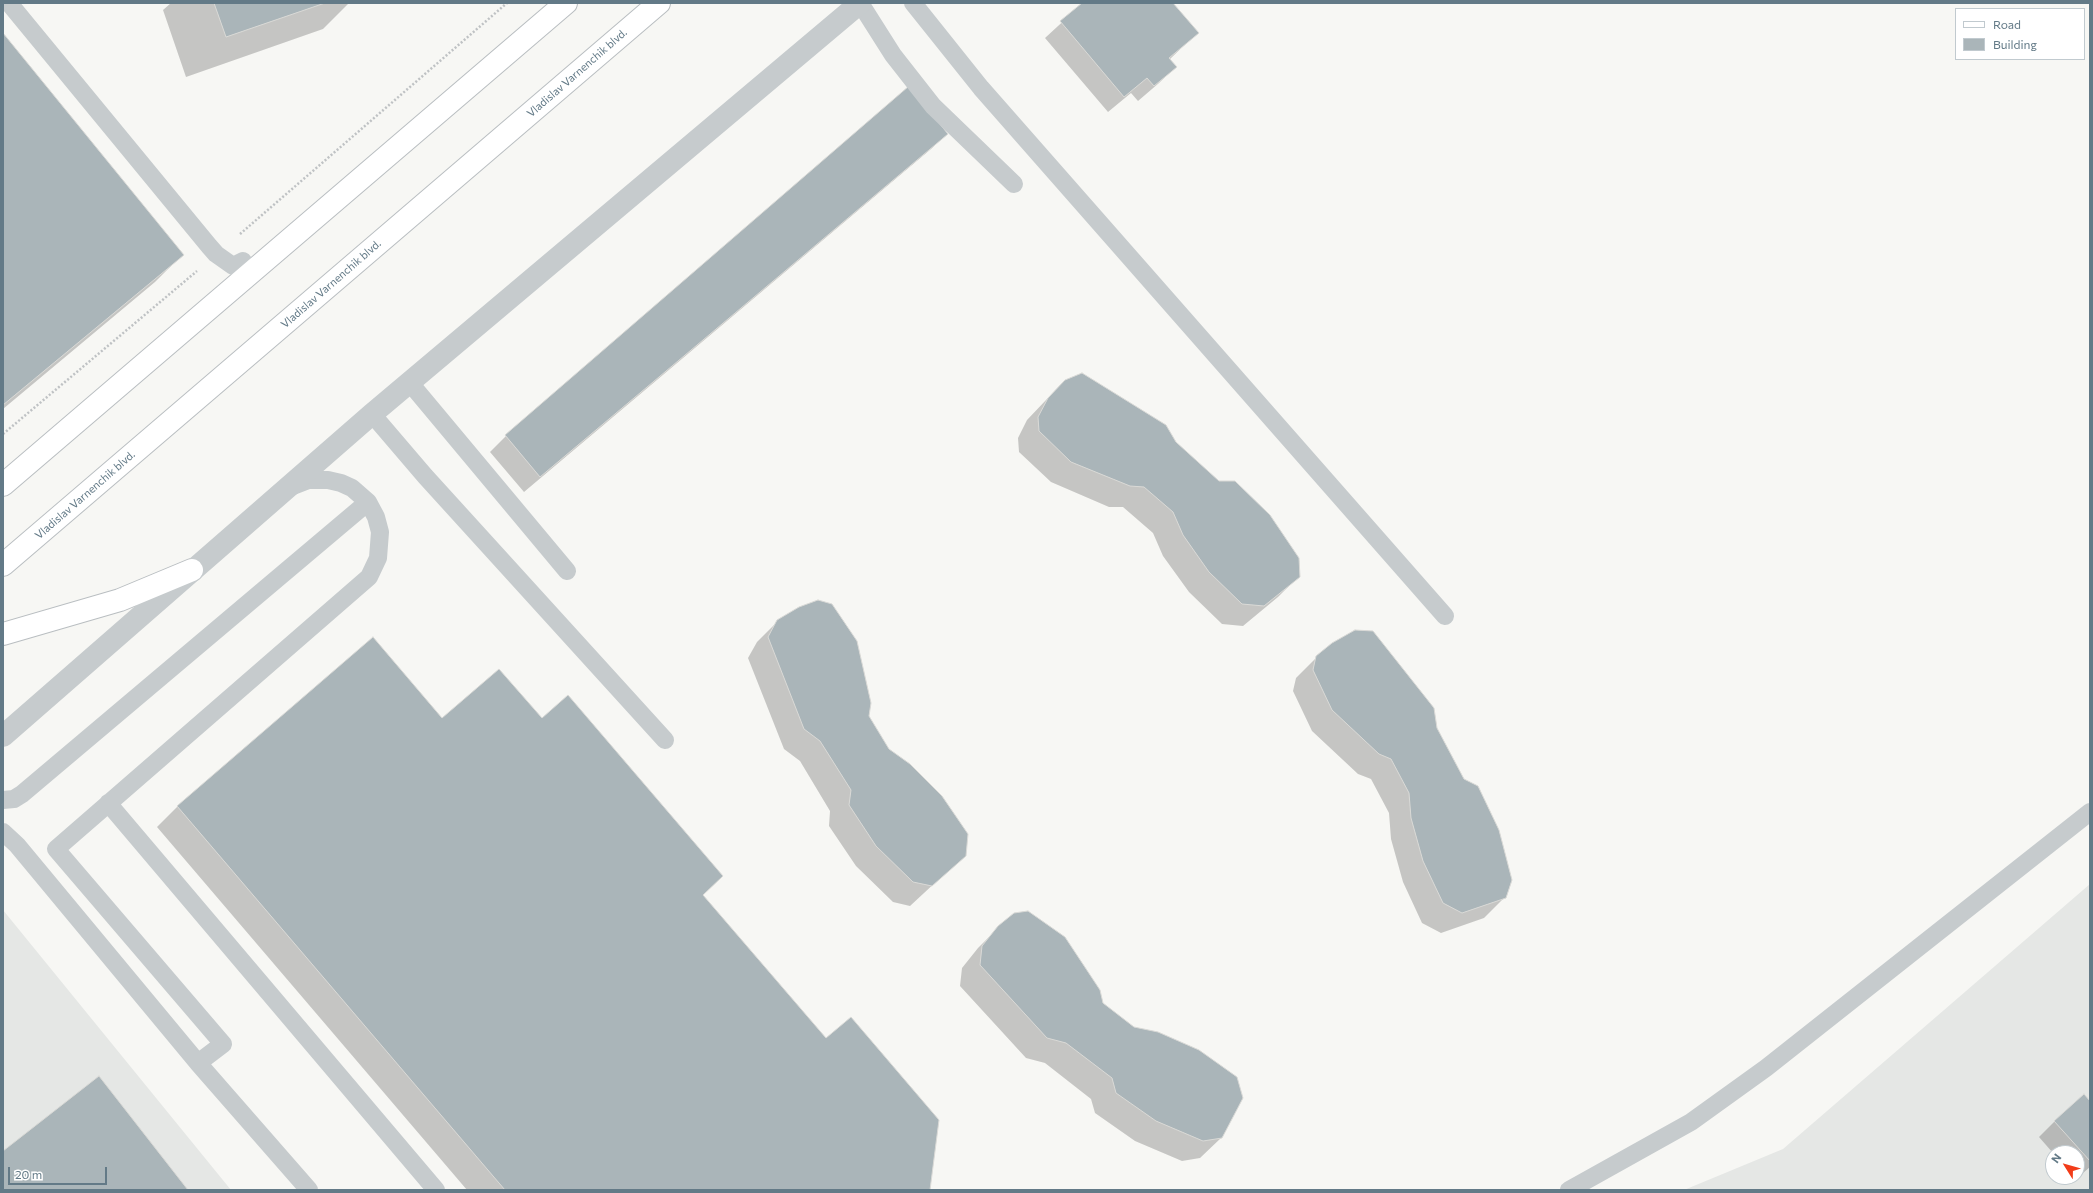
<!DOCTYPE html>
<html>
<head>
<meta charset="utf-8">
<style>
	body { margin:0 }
	#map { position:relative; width:2093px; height:1193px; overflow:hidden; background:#f7f7f4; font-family:Commissioner,sans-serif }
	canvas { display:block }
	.frame { position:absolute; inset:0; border:4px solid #637a87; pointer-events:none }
	.legend { position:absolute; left:1955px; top:8px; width:130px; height:52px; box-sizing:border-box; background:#fff; border:1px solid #c1cacf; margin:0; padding:5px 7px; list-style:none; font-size:12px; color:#637a87 }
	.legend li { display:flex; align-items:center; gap:8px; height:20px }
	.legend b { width:20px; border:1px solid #c1cacf }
	.north { position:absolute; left:2045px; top:1145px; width:40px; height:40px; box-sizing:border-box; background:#fff; border:1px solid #c1cacf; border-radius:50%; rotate:307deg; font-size:11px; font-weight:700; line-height:16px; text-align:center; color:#637a87 }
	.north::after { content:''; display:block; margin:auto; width:14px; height:18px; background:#f23c19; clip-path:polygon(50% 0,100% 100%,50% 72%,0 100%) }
	.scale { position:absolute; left:8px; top:1167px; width:99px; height:18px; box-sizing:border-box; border:2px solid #637a87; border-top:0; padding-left:5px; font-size:12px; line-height:14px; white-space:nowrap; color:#637a87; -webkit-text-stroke:3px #fff; paint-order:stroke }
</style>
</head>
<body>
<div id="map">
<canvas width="2093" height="1193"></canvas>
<div class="frame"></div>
<ul class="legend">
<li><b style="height:5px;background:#fff"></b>Road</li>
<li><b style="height:11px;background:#aab5b9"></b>Building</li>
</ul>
<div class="north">N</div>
<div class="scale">20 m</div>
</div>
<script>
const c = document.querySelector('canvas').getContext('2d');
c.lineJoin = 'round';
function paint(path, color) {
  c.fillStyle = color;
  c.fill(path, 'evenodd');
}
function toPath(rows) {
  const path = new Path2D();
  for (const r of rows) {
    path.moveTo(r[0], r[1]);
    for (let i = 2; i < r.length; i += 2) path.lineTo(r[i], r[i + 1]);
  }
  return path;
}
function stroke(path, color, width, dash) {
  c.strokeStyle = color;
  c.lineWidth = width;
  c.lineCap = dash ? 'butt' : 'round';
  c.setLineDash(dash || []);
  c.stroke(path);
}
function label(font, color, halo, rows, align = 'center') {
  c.font = font + ' Commissioner,sans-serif';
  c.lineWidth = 4;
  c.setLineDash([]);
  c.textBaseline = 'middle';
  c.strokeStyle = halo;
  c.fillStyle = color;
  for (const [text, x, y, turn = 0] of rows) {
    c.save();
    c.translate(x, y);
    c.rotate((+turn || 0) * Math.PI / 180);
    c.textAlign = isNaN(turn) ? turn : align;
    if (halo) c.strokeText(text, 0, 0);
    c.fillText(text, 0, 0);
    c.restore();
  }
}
const built = toPath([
	[2090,884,2090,1190,1684,1190,1783,1149],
	[2053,1153,2077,1153,2077,1177,2053,1177],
	[3,910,231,1190,3,1190]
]);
const shadow = toPath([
	[171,3,349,3,323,29,186,77,163,10],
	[1083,3,1172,3,1197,33,1169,60,1175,67,1159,83,1138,101,1131,93,1108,112,1045,38],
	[3,35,183,254,155,282,3,409],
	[947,133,931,149,524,492,490,452,506,436],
	[1065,380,1175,443,1299,576,1278,597,1243,626,1222,624,1189,592,1163,556,1153,533,1123,507,1109,507,1051,482,1019,452,1018,438,1027,420],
	[778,621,868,716,889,750,965,855,910,906,893,902,856,866,829,826,830,811,800,761,784,749,748,658,757,642],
	[373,639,442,719,542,719,722,876,702,896,929,1190,467,1190,157,827,177,807],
	[1317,657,1436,728,1505,897,1484,918,1441,933,1422,923,1403,882,1391,839,1389,813,1371,779,1358,774,1312,731,1293,691,1296,678],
	[999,927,1102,1004,1221,1138,1200,1158,1182,1161,1135,1141,1095,1113,1091,1099,1045,1063,1026,1058,960,986,962,968,978,948],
	[2090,1103,2090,1167,2076,1179,2074,1177,2077,1177,2077,1153,2053,1153,2039,1137,2055,1121]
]);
const building = toPath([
	[214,3,325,3,226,37,214,3],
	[1082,3,1173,3,1199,33,1169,58,1177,67,1154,86,1147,78,1124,97,1060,21,1082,3],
	[3,33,184,255,3,405,3,33],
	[909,86,948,134,540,477,505,435,909,86],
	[1082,373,1166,425,1176,442,1219,481,1235,481,1270,515,1299,558,1300,577,1264,606,1242,604,1209,572,1183,535,1173,512,1144,487,1130,486,1071,462,1039,431,1038,417,1048,398,1065,380,1082,373],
	[818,600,832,604,857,641,871,703,869,716,889,749,910,764,942,796,968,834,966,856,932,886,913,882,876,846,849,805,851,790,820,741,804,729,768,637,777,620,799,607,818,600],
	[1355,630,1373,631,1434,708,1437,728,1464,779,1478,786,1499,830,1512,880,1506,898,1462,913,1443,903,1423,861,1411,818,1409,793,1391,759,1379,754,1332,710,1313,670,1316,656,1332,643,1355,630],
	[373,637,442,718,499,669,542,718,568,695,723,876,703,895,826,1038,851,1017,939,1120,930,1190,505,1190,177,806,373,637],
	[1028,911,1065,937,1100,990,1103,1003,1134,1027,1158,1032,1199,1050,1237,1077,1243,1098,1222,1138,1203,1141,1156,1121,1116,1093,1112,1078,1066,1043,1047,1038,980,965,982,946,998,926,1014,913,1028,911],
	[99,1076,188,1190,3,1190,3,1151,99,1076],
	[2084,1094,2090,1101,2090,1161,2054,1121,2084,1094]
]);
const path = toPath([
	[240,234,507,3],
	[3,434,197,271]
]);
const service = toPath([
	[9,3,209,246,216,254,233,266,243,261],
	[860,3,893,55,933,106,1014,184],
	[913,3,981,88,1445,616],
	[410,383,567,571],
	[372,414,425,476,665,740],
	[3,800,14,799,22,794,368,502],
	[108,803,436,1190],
	[3,832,17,845,198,1063,309,1190],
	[198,1063,223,1044,56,849,369,577,378,558,380,532,376,517,368,502,352,488,341,483,328,480,308,480,290,487],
	[1569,1190,1691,1122,1766,1068,2090,812]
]);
const minor = toPath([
	[3,736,372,414,860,3]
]);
const primary = toPath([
	[3,485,566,3],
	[3,565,659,3],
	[3,634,120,600,192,570]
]);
const streetNames = [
	["Vladislav Varnenchik blvd.",577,73,-41],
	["Vladislav Varnenchik blvd.",331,284,-41],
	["Vladislav Varnenchik blvd.",85,495,-41]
];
paint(built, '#e5e7e5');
paint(shadow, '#0003');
paint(building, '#aab5b9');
stroke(building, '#d9d9d6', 1);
stroke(primary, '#b9bec1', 24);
stroke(path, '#bfc2c4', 2.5, [2, 2]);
stroke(service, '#c6cbcd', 18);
stroke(minor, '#c6cbcd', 22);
stroke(primary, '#fff', 22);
label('11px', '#637a87', '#fff', streetNames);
</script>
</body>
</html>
